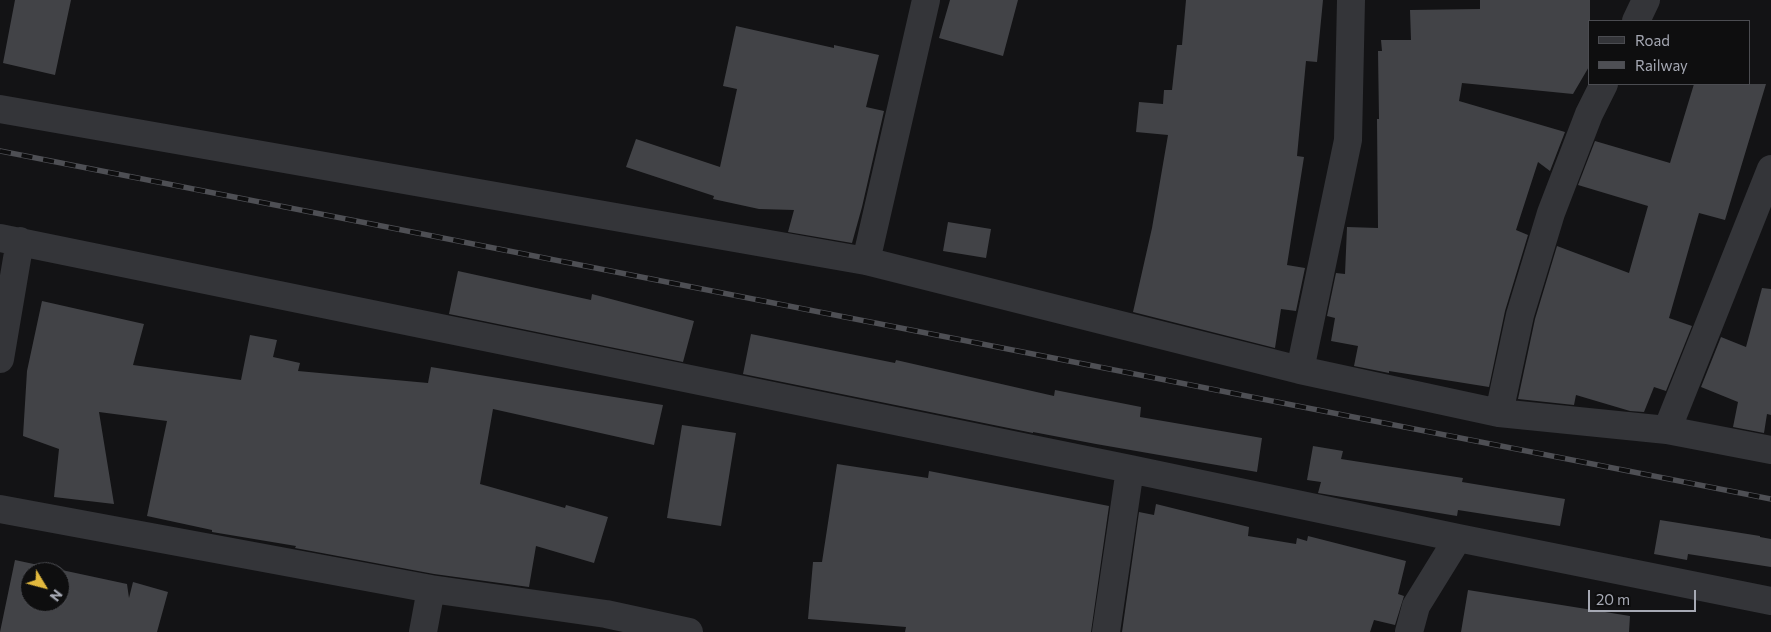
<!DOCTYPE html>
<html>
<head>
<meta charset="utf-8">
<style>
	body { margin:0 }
	#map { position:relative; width:1771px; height:632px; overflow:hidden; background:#131315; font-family:Commissioner,sans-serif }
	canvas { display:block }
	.legend { position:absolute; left:1588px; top:20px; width:162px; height:65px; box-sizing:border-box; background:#0e0e0f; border:1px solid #4b4c51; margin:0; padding:6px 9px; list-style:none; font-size:15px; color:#a6a9b4 }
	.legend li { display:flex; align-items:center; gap:10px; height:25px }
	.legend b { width:25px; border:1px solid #4b4c51 }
	.north { position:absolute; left:20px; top:562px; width:50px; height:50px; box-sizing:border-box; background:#0e0e0f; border:1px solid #4b4c51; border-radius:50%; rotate:127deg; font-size:14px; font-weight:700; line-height:20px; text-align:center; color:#a6a9b4 }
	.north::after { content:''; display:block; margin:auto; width:18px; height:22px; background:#e2b93e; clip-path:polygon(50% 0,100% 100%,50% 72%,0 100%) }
	.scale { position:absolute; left:1588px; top:590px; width:108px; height:22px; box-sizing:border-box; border:2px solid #a6a9b4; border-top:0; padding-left:6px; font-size:15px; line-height:18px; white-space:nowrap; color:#a6a9b4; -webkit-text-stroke:4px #0e0e0f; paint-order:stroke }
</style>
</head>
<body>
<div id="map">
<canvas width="1771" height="632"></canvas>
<ul class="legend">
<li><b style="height:6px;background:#343539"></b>Road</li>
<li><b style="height:6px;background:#4e4f54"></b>Railway</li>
</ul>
<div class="north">N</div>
<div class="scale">20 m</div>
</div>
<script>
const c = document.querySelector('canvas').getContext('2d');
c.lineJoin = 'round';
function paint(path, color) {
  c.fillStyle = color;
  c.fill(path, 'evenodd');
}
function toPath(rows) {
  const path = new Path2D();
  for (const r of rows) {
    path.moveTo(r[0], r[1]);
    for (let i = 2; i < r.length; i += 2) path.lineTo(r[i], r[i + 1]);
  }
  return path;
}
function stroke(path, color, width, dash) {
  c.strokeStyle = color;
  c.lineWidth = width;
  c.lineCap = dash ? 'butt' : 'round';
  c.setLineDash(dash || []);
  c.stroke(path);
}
const building = toPath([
	[15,0,71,0,55,75,3,63],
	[950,0,1018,0,1003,56,939,38],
	[1186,0,1323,0,1317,62,1306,61,1297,156,1304,157,1287,265,1305,268,1296,311,1281,309,1275,348,1133,312,1152,228,1168,135,1136,132,1139,102,1163,104,1164,90,1172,90,1177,45,1182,45],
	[1480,0,1590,0,1590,65,1573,94,1462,83,1459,101,1565,132,1550,171,1538,162,1516,230,1528,235,1505,311,1489,387,1389,371,1389,373,1354,366,1358,346,1331,341,1335,318,1327,316,1336,273,1345,274,1347,227,1378,228,1377,119,1379,119,1378,51,1382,51,1381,40,1411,40,1410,10,1480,9],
	[736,26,834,48,834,45,879,55,866,107,884,111,862,207,852,243,788,232,794,210,759,209,713,199,714,196,626,167,636,139,720,167,737,89,723,86],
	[1694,84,1766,84,1725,220,1699,213,1669,318,1692,326,1666,391,1654,387,1644,412,1630,411,1576,395,1574,405,1518,399,1535,319,1557,246,1629,273,1648,206,1578,185,1595,141,1670,163],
	[948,222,991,229,986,258,943,251],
	[458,271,591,300,592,294,694,321,683,362,449,314],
	[1762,288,1771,289,1771,415,1767,414,1764,433,1733,427,1738,402,1701,387,1721,337,1746,347],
	[42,301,144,324,133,365,241,380,250,335,277,340,273,357,300,363,298,371,428,383,431,367,663,405,654,445,493,409,480,484,565,508,566,505,608,517,594,563,536,546,529,587,434,574,295,548,296,546,212,532,212,530,147,516,167,421,99,412,114,504,54,497,59,449,23,436,27,371],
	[751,334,895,363,896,360,1054,396,1055,390,1141,407,1140,417,1262,438,1257,472,1096,444,1033,432,1033,433,743,374],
	[682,425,736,433,721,526,667,518],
	[1313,446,1343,451,1341,459,1463,478,1462,482,1565,499,1560,526,1458,510,1457,516,1318,493,1321,482,1307,480],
	[837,464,928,478,929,471,1109,506,1091,632,905,632,906,627,808,619,813,562,822,562],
	[1156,504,1249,527,1248,536,1296,544,1297,538,1307,541,1308,536,1406,561,1398,594,1404,596,1395,625,1374,620,1370,632,1122,632,1139,512,1154,515],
	[1660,520,1760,536,1760,537,1771,539,1771,567,1688,554,1687,560,1654,554],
	[15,560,127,584,129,598,133,582,168,592,157,632,0,632],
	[30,572,60,572,60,602,30,602],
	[1468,590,1630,616,1629,632,1461,632]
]);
const minor = toPath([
	[1636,21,1646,0],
	[0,109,866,261,1300,370,1499,413,1667,430,1771,450],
	[0,238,1130,469,1458,538,1771,601],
	[866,261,926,0],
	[0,359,20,241],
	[1300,370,1348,140,1351,0],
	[1499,413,1520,315,1551,213,1589,114,1604,84],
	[1667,430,1771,169],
	[0,509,431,589,606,614,689,632],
	[423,632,431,589],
	[1106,632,1130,469],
	[1409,632,1416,606,1458,538]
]);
const rail = toPath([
	[0,151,1771,499]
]);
paint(building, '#424347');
stroke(minor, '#343539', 28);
stroke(rail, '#4e4f54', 5.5);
stroke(rail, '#0e0e0f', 4, [11]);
</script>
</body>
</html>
